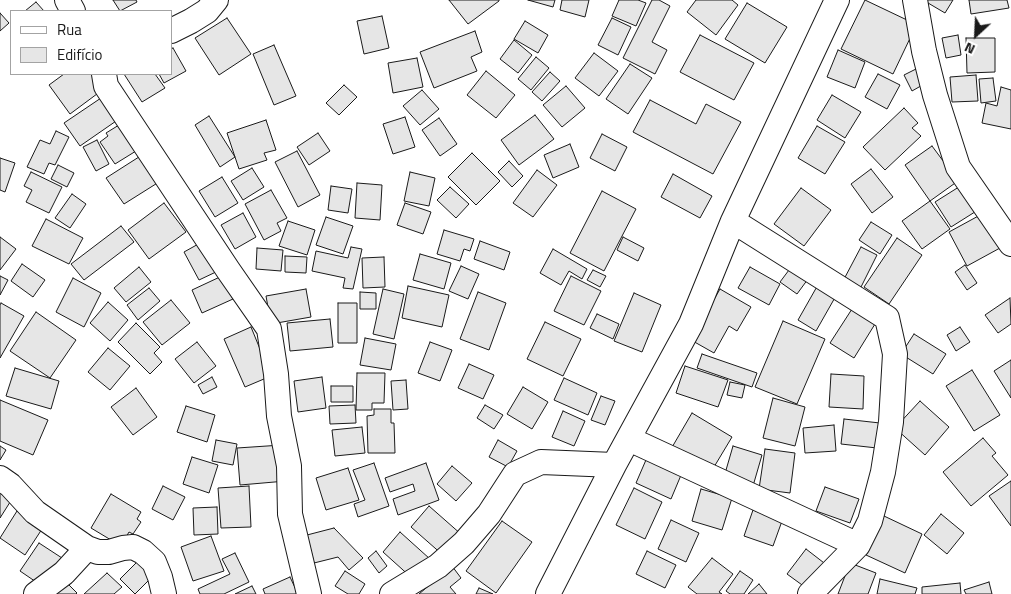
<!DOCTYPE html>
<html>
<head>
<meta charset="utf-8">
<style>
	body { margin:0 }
	#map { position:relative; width:1011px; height:594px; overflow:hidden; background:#fff; font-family:"Titillium Web",sans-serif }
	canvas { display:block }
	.legend { position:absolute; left:10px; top:10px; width:162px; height:65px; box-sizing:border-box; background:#fff; border:1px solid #a3a3a3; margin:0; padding:6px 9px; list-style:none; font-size:15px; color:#1a1a1a }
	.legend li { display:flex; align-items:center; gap:10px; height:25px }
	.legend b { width:25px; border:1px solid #a3a3a3 }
	.north { position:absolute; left:951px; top:10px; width:50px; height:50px; -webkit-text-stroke:4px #fff; paint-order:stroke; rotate:205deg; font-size:14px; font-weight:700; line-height:20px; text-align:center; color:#1a1a1a }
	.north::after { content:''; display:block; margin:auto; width:18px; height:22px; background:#1a1a1a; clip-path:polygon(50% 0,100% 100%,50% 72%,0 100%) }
</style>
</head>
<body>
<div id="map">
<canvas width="1011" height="594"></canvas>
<ul class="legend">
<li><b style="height:6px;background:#fff"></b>Rua</li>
<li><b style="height:14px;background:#e6e6e6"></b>Edifício</li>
</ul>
<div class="north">N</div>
</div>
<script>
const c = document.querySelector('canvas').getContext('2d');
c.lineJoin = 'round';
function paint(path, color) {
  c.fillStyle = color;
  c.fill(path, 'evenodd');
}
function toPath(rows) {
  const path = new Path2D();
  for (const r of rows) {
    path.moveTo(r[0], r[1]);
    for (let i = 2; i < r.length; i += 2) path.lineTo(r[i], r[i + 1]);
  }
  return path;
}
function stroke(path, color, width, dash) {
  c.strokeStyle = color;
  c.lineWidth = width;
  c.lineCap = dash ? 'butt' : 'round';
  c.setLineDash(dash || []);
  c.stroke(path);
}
const building = toPath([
	[113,0,136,0,137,2,120,11,113,0],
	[449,0,499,0,499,1,468,24,449,0],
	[528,0,555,0,553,7,528,0],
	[562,0,589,0,585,17,560,10,562,0],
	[619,0,638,0,646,3,636,26,612,16,619,0],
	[652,0,659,0,670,6,652,42,667,50,655,74,623,58,652,0],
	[696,0,732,0,738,5,716,35,687,12,696,0],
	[865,0,907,20,913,32,893,74,841,49,865,0],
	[923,0,953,0,945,13,923,0],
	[969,0,1007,0,1009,8,971,14,969,0],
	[36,2,44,11,25,11,36,2],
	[747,3,787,27,765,63,725,39,747,3],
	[0,13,9,23,0,31,0,13],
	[382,16,389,48,364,54,357,21,382,16],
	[227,18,251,54,219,75,195,38,227,18],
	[612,18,631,27,618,55,598,45,612,18],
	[525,21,548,35,538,53,514,39,525,21],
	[475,31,482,52,471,57,477,71,434,88,420,52,475,31],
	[700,35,754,63,734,100,680,72,700,35],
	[958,35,961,55,946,58,942,38,958,35],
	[966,38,995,38,995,72,967,73,966,38],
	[514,40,532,55,518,73,500,59,514,40],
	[274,45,296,96,274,105,253,54,274,45],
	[173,48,186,71,164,83,159,74,171,74,171,49,173,48],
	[838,50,865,62,855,88,827,77,838,50],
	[594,53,618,71,599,96,575,78,594,53],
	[536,57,549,68,531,90,518,79,536,57],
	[417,58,423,87,393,93,388,63,417,58],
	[630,64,652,78,628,114,606,99,630,64],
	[918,68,926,83,912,91,904,75,918,68],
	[486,71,515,95,496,118,467,95,486,71],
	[550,72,560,81,542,101,532,92,550,72],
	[64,74,95,74,105,88,70,114,49,85,64,74],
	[124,74,155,74,165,88,142,102,124,74],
	[878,74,900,85,887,109,865,97,878,74],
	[976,75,978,101,952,102,950,77,976,75],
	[993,78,996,101,981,103,979,79,993,78],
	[344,85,357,97,339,115,326,103,344,85],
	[566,86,585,108,562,127,543,105,566,86],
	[1001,87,1011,90,1011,129,982,123,986,103,997,106,1001,87],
	[422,90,439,109,420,125,403,106,422,90],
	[832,95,861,112,845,138,817,120,832,95],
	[104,96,119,119,80,146,64,123,104,96],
	[650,100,696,124,706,104,741,122,713,174,633,132,650,100],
	[904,108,918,123,912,128,921,136,885,170,863,147,904,108],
	[535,115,554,139,519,165,501,140,535,115],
	[209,116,235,157,220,167,195,125,209,116],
	[405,117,415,147,393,154,383,124,405,117],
	[439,118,457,144,440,156,422,130,439,118],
	[266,120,276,150,264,153,267,160,239,169,227,133,266,120],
	[119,125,136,151,115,164,100,142,108,136,106,133,119,125],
	[817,126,845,142,825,174,798,158,817,126],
	[56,131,69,137,55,165,49,163,44,174,27,167,40,140,50,144,56,131],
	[318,133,330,151,309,165,297,147,318,133],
	[602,134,627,147,615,171,590,158,602,134],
	[97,140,109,164,96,171,83,147,97,140],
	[570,144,579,167,553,178,544,155,570,144],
	[932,146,958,181,930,201,905,165,932,146],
	[297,151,320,195,298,207,275,162,297,151],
	[472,153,500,181,476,205,448,177,472,153],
	[142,155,159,182,124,204,106,178,142,155],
	[0,158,15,163,5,192,0,190,0,158],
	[509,161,523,176,512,187,498,172,509,161],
	[58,165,74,173,67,187,51,179,58,165],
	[252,168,264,187,243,200,231,181,252,168],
	[871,169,893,197,872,213,851,184,871,169],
	[537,170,557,185,533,217,513,203,537,170],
	[31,172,62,187,49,213,26,202,32,190,24,186,31,172],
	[410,172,435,178,429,206,404,201,410,172],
	[673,174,712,196,700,218,661,197,673,174],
	[222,177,238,203,215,217,199,191,222,177],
	[357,183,382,185,380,220,355,218,357,183],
	[962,185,978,210,951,227,935,202,962,185],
	[331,186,352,189,348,213,328,210,331,186],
	[450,187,469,204,456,218,437,200,450,187],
	[801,188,831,210,804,246,774,224,801,188],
	[271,190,287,218,277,223,281,231,264,240,245,204,271,190],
	[602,191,636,209,604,271,570,253,602,191],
	[72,194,86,204,70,228,55,218,72,194],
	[930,201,950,229,922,249,902,221,930,201],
	[164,203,186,232,149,259,128,230,164,203],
	[405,203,431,212,423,234,397,225,405,203],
	[243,213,256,237,235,249,221,225,243,213],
	[982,214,1000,248,967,266,949,232,982,214],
	[326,217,353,226,343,254,316,245,326,217],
	[46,219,83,238,69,264,32,246,46,219],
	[288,221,315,230,307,255,279,246,288,221],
	[871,222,892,235,880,254,859,240,871,222],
	[121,226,134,242,84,280,71,264,121,226],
	[444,230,474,239,470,251,464,249,460,261,437,254,444,230],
	[0,237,16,249,0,270,0,237],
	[623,237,644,248,638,261,617,250,623,237],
	[897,238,922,255,889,304,864,287,897,238],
	[480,241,510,252,504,270,474,259,480,241],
	[202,242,218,271,199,280,184,252,202,242],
	[351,247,362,249,353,289,343,288,345,278,312,271,316,251,348,258,351,247],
	[861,247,877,255,860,289,843,281,861,247],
	[257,248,283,250,281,271,256,269,257,248],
	[553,249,587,269,582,279,569,271,561,285,540,273,553,249],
	[420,254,451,263,444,289,413,280,420,254],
	[285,256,307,257,306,273,285,272,285,256],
	[384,257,385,287,363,288,362,258,384,257],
	[22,264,45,280,33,297,11,281,22,264],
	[965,265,977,283,967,290,955,272,965,265],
	[461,266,479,274,468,299,449,291,461,266],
	[792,266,808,279,797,294,780,282,792,266],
	[139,267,151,282,126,302,114,288,139,267],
	[750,267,780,284,769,305,738,288,750,267],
	[593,270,606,276,600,287,587,280,593,270],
	[0,276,8,280,0,295,0,276],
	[222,276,233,299,202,313,192,290,222,276],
	[571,276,601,291,584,325,554,311,571,276],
	[73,278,101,293,84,327,56,312,73,278],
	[819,283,837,294,816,331,798,320,819,283],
	[408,286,449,295,442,327,402,318,408,286],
	[149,288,160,301,138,320,127,305,149,288],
	[306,289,311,317,271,324,266,296,306,289],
	[383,289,404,294,394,339,373,334,383,289],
	[720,289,751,307,737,331,729,326,714,353,691,340,720,289],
	[360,292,376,293,376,309,360,309,360,292],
	[478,292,506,303,489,350,460,339,478,292],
	[634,293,661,305,642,352,614,341,634,293],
	[1010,298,1011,324,998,333,985,315,1010,298],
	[171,300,190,323,162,345,143,322,171,300],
	[108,302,128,320,110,341,90,323,108,302],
	[1,303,24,316,0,358,0,305,1,303],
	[338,303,357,303,357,343,338,343,338,303],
	[852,309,875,324,854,358,830,343,852,309],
	[36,312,76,340,50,378,10,351,36,312],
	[597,314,619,324,613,339,590,328,597,314],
	[330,319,333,347,290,351,287,323,330,319],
	[783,321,825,339,797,404,755,387,783,321],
	[545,322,581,339,563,376,527,359,545,322],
	[136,323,160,347,154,353,162,362,150,374,118,342,136,323],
	[251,327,271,376,245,387,224,339,251,327],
	[960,327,970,342,956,351,947,335,960,327],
	[914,334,946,354,933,374,901,354,914,334],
	[365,338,396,344,391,370,360,365,365,338],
	[197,342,216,366,194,383,175,359,197,342],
	[430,342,452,350,440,381,418,373,430,342],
	[108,348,130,366,110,390,88,372,108,348],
	[702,354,757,373,752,387,697,368,702,354],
	[1011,360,1011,398,994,371,1011,360],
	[469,364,494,375,483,399,458,388,469,364],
	[685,366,728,380,718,407,676,393,685,366],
	[15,368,59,381,51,409,6,396,15,368],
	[972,370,1000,415,974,431,946,386,972,370],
	[357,373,385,373,384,403,372,403,372,410,356,410,357,373],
	[831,374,864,376,863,409,829,407,831,374],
	[212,377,217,387,203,394,198,385,212,377],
	[322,377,326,408,298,412,294,381,322,377],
	[564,378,597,393,588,415,554,400,564,378],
	[406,380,408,409,393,410,391,381,406,380],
	[730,382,745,385,742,398,727,395,730,382],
	[331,386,353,386,353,402,331,402,331,386],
	[523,387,548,402,532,429,507,414,523,387],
	[136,388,157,417,133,435,111,407,136,388],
	[601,396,615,401,605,425,591,420,601,396],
	[773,398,805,407,795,446,763,438,773,398],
	[0,400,48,420,33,455,0,441,0,400],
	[920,401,949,427,925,455,895,428,920,401],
	[355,405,356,423,330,424,329,406,355,405],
	[485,405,503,415,494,429,477,418,485,405],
	[186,406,215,415,207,442,177,432,186,406],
	[374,409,391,409,391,423,394,423,395,453,368,453,367,416,374,415,374,409],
	[563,411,585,421,574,446,552,437,563,411],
	[692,413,732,437,711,472,671,449,692,413],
	[844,419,880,423,877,448,841,444,844,419],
	[834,425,836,451,805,453,803,428,834,425],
	[362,427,365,453,335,456,332,430,362,427],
	[983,438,996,453,992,456,1008,475,971,506,943,472,983,438],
	[216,440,237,444,233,465,212,461,216,440],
	[498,440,517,451,508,467,489,457,498,440],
	[282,445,286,481,240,485,237,448,282,445],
	[0,446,6,450,0,460,0,446],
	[733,446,762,455,753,486,724,477,733,446],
	[765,449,795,453,790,493,759,489,765,449],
	[649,453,684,468,671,499,636,483,649,453],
	[192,457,218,465,209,493,183,484,192,457],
	[374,463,389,506,358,517,354,504,365,500,353,470,374,463],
	[426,463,439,500,398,515,393,499,415,491,413,484,390,492,385,478,426,463],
	[452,466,472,483,456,501,437,484,452,466],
	[348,468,359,500,326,510,316,478,348,468],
	[1011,481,1011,526,989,496,1011,481],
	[163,486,185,497,173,520,152,509,163,486],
	[249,486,251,527,221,528,218,488,249,486],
	[825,487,859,499,850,523,816,511,825,487],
	[634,488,662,502,645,539,616,525,634,488],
	[701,489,732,498,722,530,692,521,701,489],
	[0,492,12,499,0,518,0,492],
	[111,494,141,512,137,519,141,522,133,534,129,532,121,546,91,528,111,494],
	[429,506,462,535,444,556,411,527,429,506],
	[217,507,218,534,194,535,193,508,217,507],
	[753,510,782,521,773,546,744,536,753,510],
	[17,511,42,529,25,555,0,538,17,511],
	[941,514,964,533,947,554,924,535,941,514],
	[884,516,922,534,905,573,866,555,884,516],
	[671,520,699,533,686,562,658,549,671,520],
	[502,521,532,542,496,593,466,571,502,521],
	[334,528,363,558,349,570,338,557,314,563,307,535,334,528],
	[400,532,430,559,413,579,383,552,400,532],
	[211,536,224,571,193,581,181,547,211,536],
	[39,543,62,558,42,586,20,571,39,543],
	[806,549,828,566,809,590,787,574,806,549],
	[376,551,387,566,379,573,368,558,376,551],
	[647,551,676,565,665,588,636,574,647,551],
	[235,553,249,582,224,594,200,594,198,589,230,574,222,559,235,553],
	[712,558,733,574,719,592,722,594,697,594,688,587,712,558],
	[140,559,155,574,135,594,120,579,140,559],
	[850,563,876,573,868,594,838,594,850,563],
	[452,566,461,578,450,587,456,594,419,594,452,566],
	[345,571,365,584,359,594,348,594,335,586,345,571],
	[740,571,753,580,744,594,730,594,726,591,740,571],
	[107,573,122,587,114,594,84,594,107,573],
	[290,577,298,594,265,594,263,589,290,577],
	[62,578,77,593,76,594,46,594,62,578],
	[880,579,917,588,915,594,877,594,880,579],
	[989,582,992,594,966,594,964,590,989,582],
	[960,583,961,594,922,594,922,587,960,583],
	[759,584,767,594,748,594,759,584],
	[252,586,256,594,235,594,252,586],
	[479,588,493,594,476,594,479,588]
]);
const minor = toPath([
	[67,0,73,11],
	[915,0,924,51,935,95,958,167,1011,244],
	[171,31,191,21,207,11,216,0],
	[104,74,106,86,228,270,269,329,276,374,279,416,289,466,290,514,309,594],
	[733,221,887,318,895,354,891,422,883,472,870,521,858,545,810,594],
	[629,439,858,545],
	[0,478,10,485,35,512,87,548,98,552,109,552,123,548,133,547,143,552,154,562,160,577,164,594],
	[36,594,64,573,87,548],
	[392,594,438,566,464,543,489,514,515,474,541,462,614,465],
	[548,594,614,465,691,324,733,221,837,0]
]);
paint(building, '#e6e6e6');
stroke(building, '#1a1a1a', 1);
stroke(minor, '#1a1a1a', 26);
stroke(minor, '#fff', 24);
</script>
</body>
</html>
